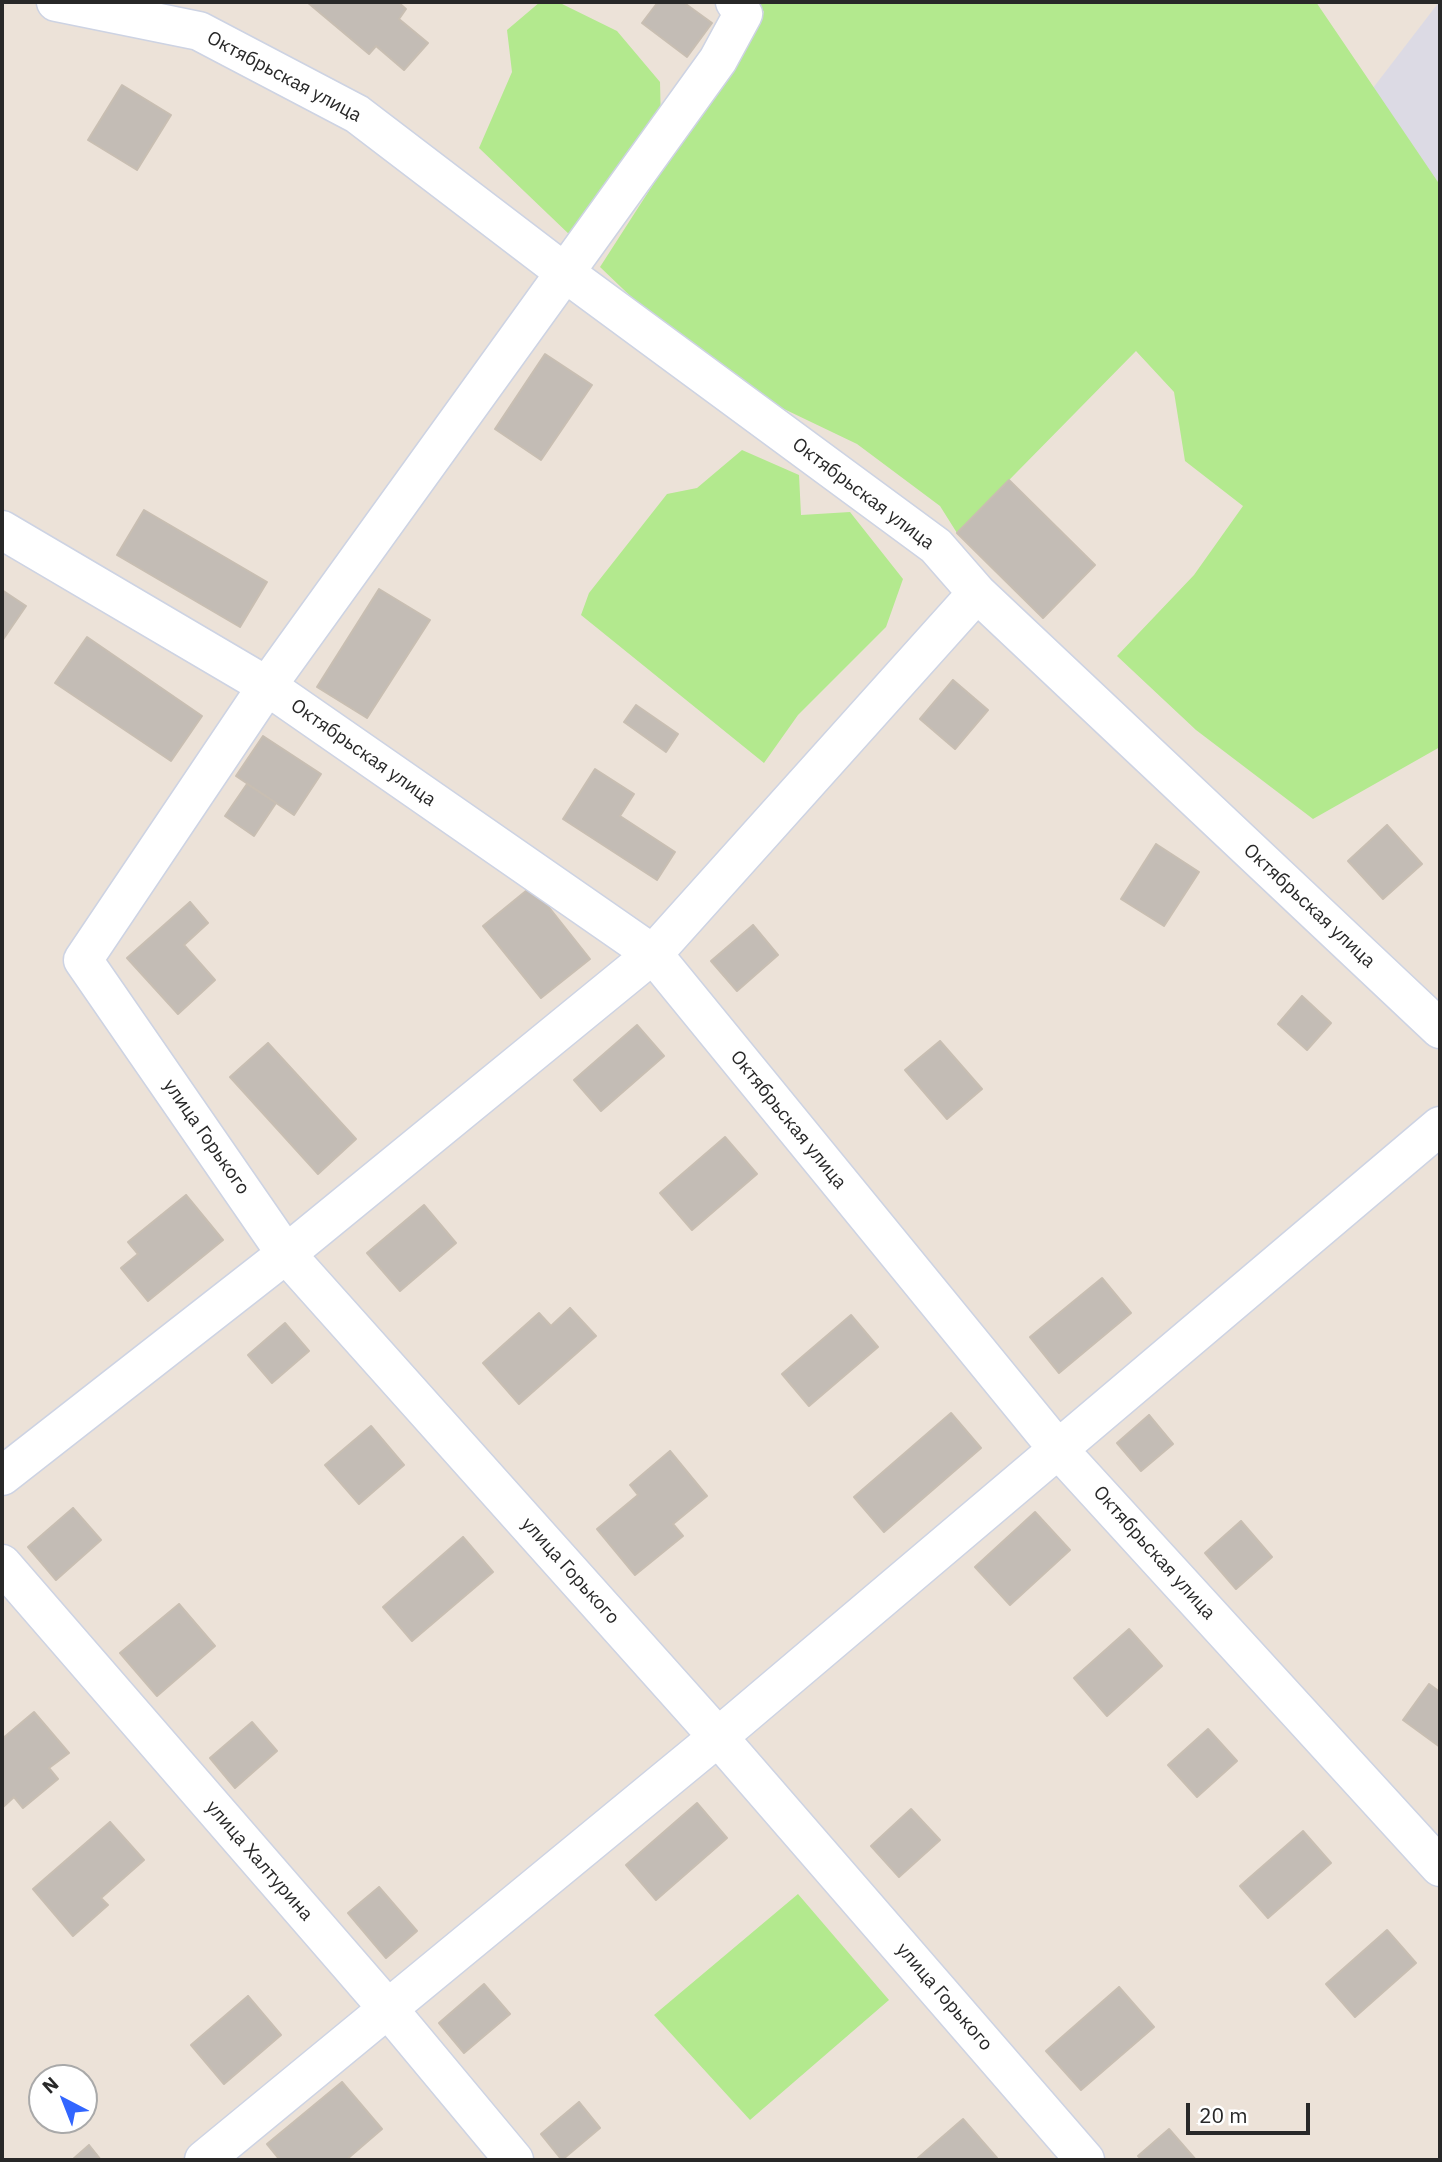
<!DOCTYPE html>
<html>
<head>
<meta charset="utf-8">
<style>
	body { margin:0 }
	#map { position:relative; width:1442px; height:2162px; overflow:hidden; background:#ece2d8; font-family:"IBM Plex Sans",sans-serif }
	canvas { display:block }
	.frame { position:absolute; inset:0; border:4px solid #282828; pointer-events:none }
	.north { position:absolute; left:28px; top:2064px; width:70px; height:70px; box-sizing:border-box; background:#fff; border:2px solid #a9a9a9; border-radius:50%; rotate:318deg; font-size:19px; font-weight:700; line-height:28px; text-align:center; color:#282828 }
	.north::after { content:''; display:block; margin:auto; width:24px; height:32px; background:#3266ff; clip-path:polygon(50% 0,100% 100%,50% 72%,0 100%) }
	.scale { position:absolute; left:1186px; top:2103px; width:124px; height:32px; box-sizing:border-box; border:4px solid #282828; border-top:0; padding-left:9px; font-size:21px; line-height:24px; white-space:nowrap; color:#282828; -webkit-text-stroke:5px #fff; paint-order:stroke }
</style>
</head>
<body>
<div id="map">
<canvas width="1442" height="2162"></canvas>
<div class="frame"></div>
<div class="north">N</div>
<div class="scale">20 m</div>
</div>
<script>
const c = document.querySelector('canvas').getContext('2d');
c.lineJoin = 'round';
function paint(path, color) {
  c.fillStyle = color;
  c.fill(path, 'evenodd');
}
function toPath(rows) {
  const path = new Path2D();
  for (const r of rows) {
    path.moveTo(r[0], r[1]);
    for (let i = 2; i < r.length; i += 2) path.lineTo(r[i], r[i + 1]);
  }
  return path;
}
function stroke(path, color, width, dash) {
  c.strokeStyle = color;
  c.lineWidth = width;
  c.lineCap = dash ? 'butt' : 'round';
  c.setLineDash(dash || []);
  c.stroke(path);
}
function label(font, color, halo, rows, align = 'center') {
  c.font = font + ' "IBM Plex Sans",sans-serif';
  c.lineWidth = 5;
  c.setLineDash([]);
  c.textBaseline = 'middle';
  c.strokeStyle = halo;
  c.fillStyle = color;
  for (const [text, x, y, turn = 0] of rows) {
    c.save();
    c.translate(x, y);
    c.rotate((+turn || 0) * Math.PI / 180);
    c.textAlign = isNaN(turn) ? turn : align;
    if (halo) c.strokeText(text, 0, 0);
    c.fillText(text, 0, 0);
    c.restore();
  }
}
const industrial = toPath([
	[1439,2,1440,2,1440,185,1373,88]
]);
const green = toPath([
	[540,2,558,2,617,31,660,82,661,124,572,237,479,148,512,72,507,30],
	[757,2,1316,2,1440,185,1440,747,1313,819,1196,730,1117,656,1194,575,1243,506,1185,461,1174,392,1136,351,957,533,940,506,857,444,713,375,600,267,764,12],
	[742,450,799,475,801,515,850,512,903,579,886,627,798,715,764,763,581,615,589,593,667,494,697,488],
	[798,1894,889,2000,750,2120,654,2015]
]);
const building = toPath([
	[307,2,398,2,406,9,399,19,428,43,404,70,376,46,369,54,307,2],
	[658,2,683,2,712,23,687,57,642,23,658,2],
	[122,85,171,115,137,170,88,140,122,85],
	[545,354,592,385,541,460,495,429,545,354],
	[1009,480,1095,565,1043,618,957,533,1009,480],
	[144,510,267,582,240,627,117,555,144,510],
	[379,589,430,620,367,718,317,687,379,589],
	[2,590,26,606,2,641,2,590],
	[87,637,202,716,171,761,55,683,87,637],
	[953,680,988,710,955,749,920,719,953,680],
	[636,705,678,734,666,752,624,722,636,705],
	[263,736,321,774,294,815,236,776,263,736],
	[595,769,634,794,620,816,675,852,657,880,563,819,595,769],
	[247,784,276,803,254,836,225,816,247,784],
	[1387,825,1422,864,1383,899,1348,861,1387,825],
	[1156,844,1199,872,1164,926,1121,899,1156,844],
	[532,886,590,959,541,998,483,926,532,886],
	[190,902,208,923,184,945,215,980,178,1014,127,958,190,902],
	[753,925,778,955,737,991,711,961,753,925],
	[1302,996,1331,1023,1307,1050,1278,1024,1302,996],
	[637,1025,664,1056,601,1111,574,1080,637,1025],
	[940,1041,982,1089,947,1119,905,1070,940,1041],
	[268,1043,356,1139,318,1174,230,1077,268,1043],
	[725,1137,757,1174,692,1230,660,1193,725,1137],
	[186,1195,223,1240,148,1301,121,1268,138,1254,128,1242,186,1195],
	[424,1205,456,1243,400,1291,367,1253,424,1205],
	[1102,1278,1131,1313,1059,1373,1030,1337,1102,1278],
	[570,1308,596,1336,519,1404,483,1363,539,1313,551,1326,570,1308],
	[851,1315,878,1347,809,1406,782,1374,851,1315],
	[285,1323,309,1351,272,1383,248,1355,285,1323],
	[951,1413,981,1448,884,1532,854,1497,951,1413],
	[1149,1415,1173,1444,1141,1471,1117,1443,1149,1415],
	[371,1426,404,1465,359,1504,325,1465,371,1426],
	[670,1451,707,1496,673,1524,683,1536,635,1575,597,1529,638,1495,630,1485,670,1451],
	[73,1508,101,1540,56,1580,28,1547,73,1508],
	[1035,1512,1070,1550,1010,1605,975,1567,1035,1512],
	[1241,1521,1272,1557,1236,1589,1205,1553,1241,1521],
	[463,1537,493,1572,412,1641,383,1607,463,1537],
	[179,1604,215,1646,157,1696,120,1653,179,1604],
	[1129,1629,1162,1666,1107,1716,1074,1678,1129,1629],
	[1429,1684,1440,1692,1440,1747,1403,1720,1429,1684],
	[34,1712,69,1753,49,1768,58,1779,23,1808,14,1797,2,1808,2,1739,34,1712],
	[252,1722,277,1751,235,1788,210,1758,252,1722],
	[1208,1729,1237,1761,1197,1797,1168,1765,1208,1729],
	[697,1803,727,1838,656,1900,626,1865,697,1803],
	[911,1809,940,1840,899,1877,871,1846,911,1809],
	[110,1822,144,1860,101,1898,108,1905,73,1936,33,1889,110,1822],
	[1303,1831,1331,1863,1268,1918,1240,1886,1303,1831],
	[379,1887,417,1931,386,1958,348,1913,379,1887],
	[1387,1930,1416,1963,1355,2017,1326,1984,1387,1930],
	[484,1984,510,2014,464,2053,439,2023,484,1984],
	[1119,1987,1154,2027,1081,2090,1046,2051,1119,1987],
	[248,1996,281,2035,224,2084,191,2045,248,1996],
	[342,2082,382,2129,346,2160,280,2160,267,2144,342,2082],
	[579,2102,600,2128,562,2160,541,2134,579,2102],
	[963,2119,997,2158,995,2160,919,2160,918,2158,963,2119],
	[1169,2129,1196,2160,1142,2160,1138,2156,1169,2129],
	[89,2145,101,2160,72,2160,89,2145]
]);
const minor = toPath([
	[56,2,199,31,357,114,564,272,936,546,977,593,1440,1029],
	[735,2,743,14,718,60,267,686,83,960,286,1254,718,1737,1085,2160],
	[2,530,267,686,653,954,1057,1448,1440,1867],
	[2,1476,286,1254,653,954,977,593],
	[2,1564,389,2010,514,2160],
	[204,2160,718,1737,1440,1126]
]);
const streetNames = [
	["Октябрьская улица",284,77,28],
	["Октябрьская улица",863,494,37],
	["Октябрьская улица",363,753,35],
	["Октябрьская улица",1309,906,43],
	["Октябрьская улица",788,1120,51],
	["улица Горького",206,1137,55],
	["Октябрьская улица",1154,1553,48],
	["улица Горького",570,1571,48],
	["улица Халтурина",259,1861,49],
	["улица Горького",944,1997,49]
];
paint(industrial, '#dcdae4');
paint(green, '#b3e98e');
paint(building, '#c3bcb5');
stroke(building, '#c8beb2', 2);
stroke(minor, '#cdd3e3', 41);
stroke(minor, '#fff', 38);
label('19px', '#282828', '#fff', streetNames);
</script>
</body>
</html>
